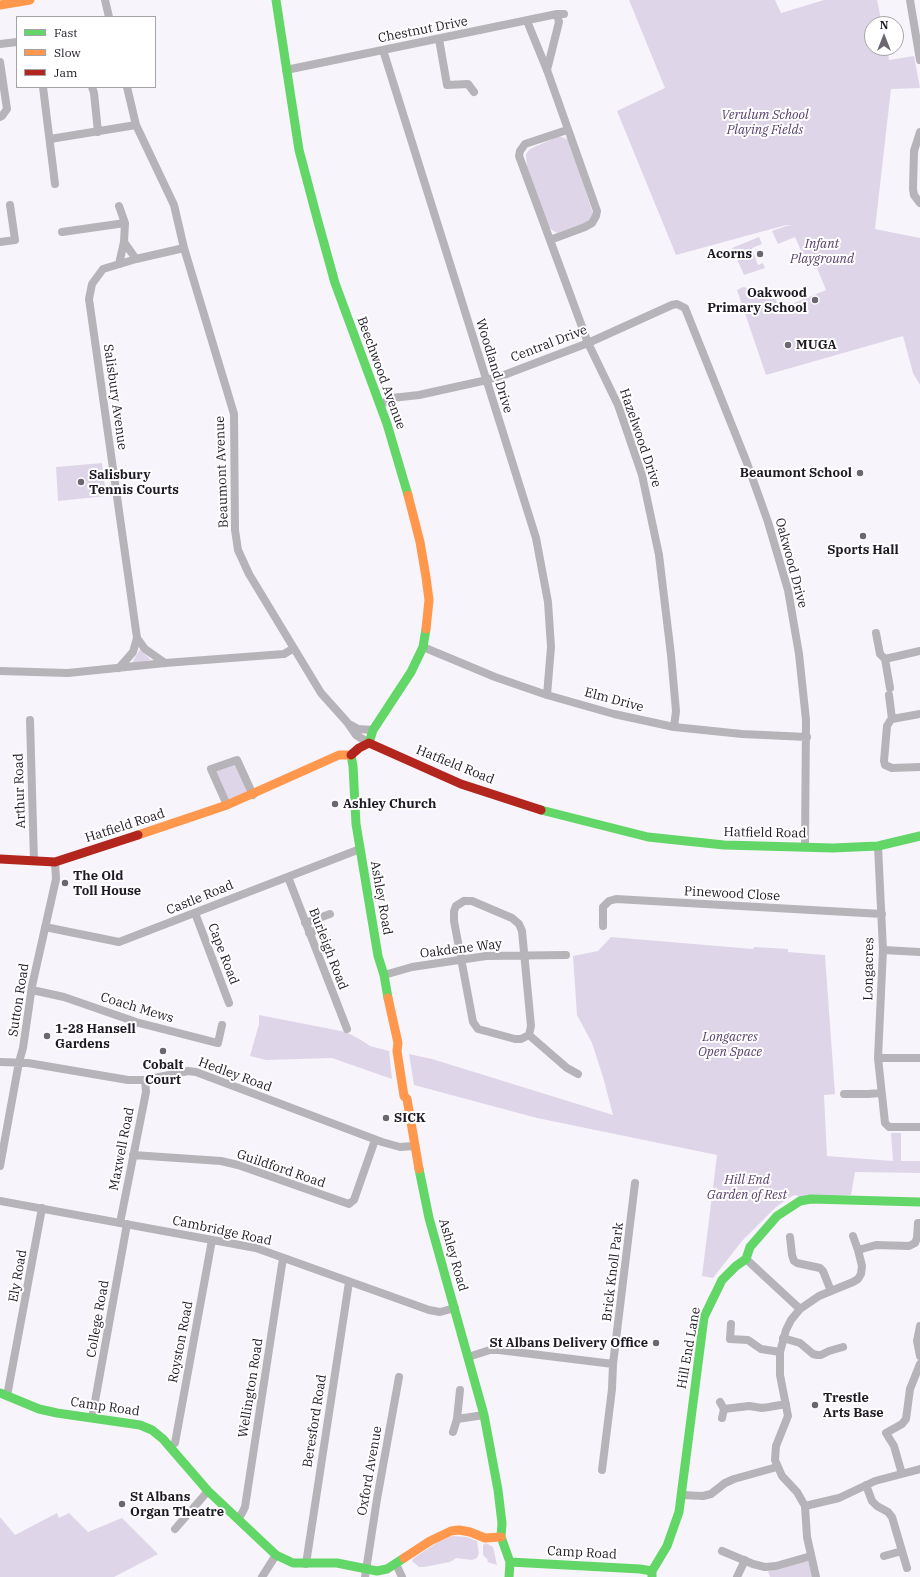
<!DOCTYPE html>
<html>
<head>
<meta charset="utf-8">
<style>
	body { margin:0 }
	#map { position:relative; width:920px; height:1577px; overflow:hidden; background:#f8f4fb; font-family:"IBM Plex Serif",serif }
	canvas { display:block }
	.legend { position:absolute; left:16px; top:16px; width:140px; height:72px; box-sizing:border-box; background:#fff; border:1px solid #a5a3a7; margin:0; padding:5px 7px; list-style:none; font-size:12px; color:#1f1924 }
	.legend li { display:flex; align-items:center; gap:8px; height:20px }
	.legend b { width:20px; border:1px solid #a5a3a7 }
	.north { position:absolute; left:864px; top:16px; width:40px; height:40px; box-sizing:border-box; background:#fff; border:1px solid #a5a3a7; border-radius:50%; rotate:0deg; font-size:11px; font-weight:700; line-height:16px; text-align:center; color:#1f1924 }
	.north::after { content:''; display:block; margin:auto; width:14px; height:18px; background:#6b666f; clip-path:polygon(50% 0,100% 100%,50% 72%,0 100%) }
</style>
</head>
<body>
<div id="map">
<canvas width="920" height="1577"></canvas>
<ul class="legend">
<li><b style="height:5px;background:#63d668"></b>Fast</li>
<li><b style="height:5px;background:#ff974d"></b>Slow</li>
<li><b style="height:5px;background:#b3261e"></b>Jam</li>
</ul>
<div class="north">N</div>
</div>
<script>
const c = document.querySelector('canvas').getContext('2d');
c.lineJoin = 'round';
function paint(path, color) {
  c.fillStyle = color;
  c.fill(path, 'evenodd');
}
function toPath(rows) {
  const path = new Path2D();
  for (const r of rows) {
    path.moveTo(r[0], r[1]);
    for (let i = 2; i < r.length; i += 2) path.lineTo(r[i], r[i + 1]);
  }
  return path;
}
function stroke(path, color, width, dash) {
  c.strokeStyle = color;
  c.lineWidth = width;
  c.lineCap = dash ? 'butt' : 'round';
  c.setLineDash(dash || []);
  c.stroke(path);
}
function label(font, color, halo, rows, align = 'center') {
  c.font = font + ' "IBM Plex Serif",serif';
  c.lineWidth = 4;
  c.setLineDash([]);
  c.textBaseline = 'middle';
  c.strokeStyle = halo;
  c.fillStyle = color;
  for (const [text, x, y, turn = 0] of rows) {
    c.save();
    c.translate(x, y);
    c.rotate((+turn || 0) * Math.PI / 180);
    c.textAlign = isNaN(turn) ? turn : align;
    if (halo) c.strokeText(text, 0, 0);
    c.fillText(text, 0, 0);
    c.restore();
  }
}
const green = toPath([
	[629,0,775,0,781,13,824,0,877,0,882,24,872,24,872,48,887,48,889,60,914,56,920,88,891,89,875,229,920,238,920,385,913,373,903,336,766,375,737,290,743,287,763,291,770,288,781,311,787,306,826,290,817,268,814,269,808,254,803,255,795,237,778,244,772,231,786,226,793,226,786,225,676,255,617,111,665,88],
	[559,136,569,140,593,214,591,219,585,223,557,233,549,228,527,168,526,154,530,149],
	[759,237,762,244,752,248,758,265,763,263,765,268,744,275,732,248],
	[102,463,106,496,58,501,56,467],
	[140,649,151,660,132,663],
	[234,761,249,794,226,803,212,769],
	[611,937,753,949,754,947,788,949,788,952,825,955,835,1094,824,1095,827,1156,893,1161,891,1133,901,1133,901,1161,920,1161,920,1173,855,1172,851,1195,799,1197,796,1195,792,1196,776,1207,742,1241,713,1278,702,1276,717,1155,537,1118,414,1085,409,1054,432,1059,613,1115,603,1077,592,1043,577,1015,573,956,598,951],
	[259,1015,346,1032,361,1040,370,1046,389,1051,392,1079,332,1058,266,1060,250,1056,259,1024],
	[57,1513,59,1518,69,1513,88,1532,122,1518,158,1554,114,1577,0,1577,0,1517,15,1535],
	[452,1536,467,1537,477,1541,479,1553,477,1558,472,1560,456,1558,450,1562,424,1567,419,1567,412,1561,414,1558,438,1542],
	[486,1543,493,1547,497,1565,487,1562,488,1560,483,1555,483,1545],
	[806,1560,809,1562,814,1577,770,1577,768,1571]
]);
const street = toPath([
	[105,0,109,17],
	[910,0,920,60],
	[527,21,547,70,597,211,596,216,592,223,585,227,550,240],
	[439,39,447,85,468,84,474,92],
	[0,44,17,42],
	[383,50,536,538,548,602,551,647,547,695],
	[0,62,7,109,2,116,0,117],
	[286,70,557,14,564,14],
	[547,70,559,22,557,14],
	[43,87,55,184],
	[92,87,94,93,98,132],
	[127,87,136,125,174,205,184,248,234,414,235,530,238,550,249,574,321,693,347,722,356,735,369,743],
	[567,130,525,144,520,151,519,156,588,343,618,405,642,475,659,555,671,655,676,711,674,727],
	[920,132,914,151,913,189,914,195,920,203],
	[50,139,136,125],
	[119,206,125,223,124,242,136,259],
	[62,232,125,223],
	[0,242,15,240,10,205],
	[119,264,124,242],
	[380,405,392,398,419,395,487,380,504,375,588,343,672,305,677,304,685,308,747,463,768,522,788,590,799,654,806,720,805,847],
	[876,633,880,654,885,659,920,651],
	[137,638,145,649,165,663],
	[423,647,495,677,547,695,614,714,674,727,742,734,807,737],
	[885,659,890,688],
	[119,668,133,652,137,638,89,299,92,284,103,269,136,259,184,248],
	[0,671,68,673,165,663,284,654,294,648],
	[889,695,892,719],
	[920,714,892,719,890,721,887,726,884,761,885,765,892,768,920,767],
	[30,720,34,861],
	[349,724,358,729,373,730],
	[227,805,211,769,237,760,253,795],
	[878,846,883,950,878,1058,885,1123,889,1127,920,1127],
	[288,877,347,1029],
	[464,901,472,901,512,918,519,924,522,931,531,1026,529,1035,521,1039,515,1039,478,1029,473,1022,454,921,454,911,456,906,464,901],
	[195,913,229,1003],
	[305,923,330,914],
	[603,926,603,907,609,901,616,899,882,914],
	[45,927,119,942,360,849],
	[309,933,322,928,323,932],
	[883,950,920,952],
	[384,975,412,967,486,956,566,955],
	[32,990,64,997,136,1022,218,1043,222,1025],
	[529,1035,567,1068,578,1074],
	[878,1058,920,1058],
	[0,1062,28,1063,128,1080,145,1080,188,1071,196,1072,382,1142,400,1147,414,1146],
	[844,1094,868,1094,881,1093],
	[133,1155,221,1161,238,1165,349,1204,354,1200,375,1140],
	[0,1166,19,1062,23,1048,32,986,56,879,55,862],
	[0,1201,256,1248,429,1310,440,1312,455,1308],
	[120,1223,146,1092,145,1080],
	[853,1236,858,1250],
	[790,1237,792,1255,794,1261,797,1263,820,1268,823,1271,831,1291],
	[746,1259,800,1309,791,1320,786,1330,780,1352,780,1375,788,1416,776,1446,775,1460,782,1476,797,1492,805,1506,807,1537,816,1577],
	[800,1309,819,1296,853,1282,858,1279,861,1274,862,1266,858,1250,876,1245,909,1246,915,1243,917,1238,918,1223,920,1223],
	[731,1324,730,1339,748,1340,761,1349,780,1352],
	[920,1326,917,1341,920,1356],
	[783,1338,800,1343,813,1354,817,1355,821,1355,829,1351,843,1347],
	[468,1357,490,1350,499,1350,613,1364],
	[7,1396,42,1208],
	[720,1402,724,1409,722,1418],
	[724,1409,749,1406,762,1408,769,1407,786,1404],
	[92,1418,127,1224],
	[457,1419,460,1390],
	[453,1432,457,1419,484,1415],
	[170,1447,175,1443,212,1240],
	[602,1470,612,1389,613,1364,635,1183],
	[902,1474,894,1446,886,1433,902,1424,906,1419,910,1389,920,1364],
	[866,1485,872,1501,877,1506,888,1512,892,1517,907,1568],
	[681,1495,703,1496,711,1494,725,1483,734,1479,777,1467],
	[805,1506,839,1498,875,1481,920,1469],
	[238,1519,242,1513,245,1507,283,1258],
	[175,1529,208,1491],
	[722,1551,753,1564,765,1567,776,1566,811,1556],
	[884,1556,902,1551],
	[306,1564,349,1282],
	[396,1564,402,1577],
	[262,1577,276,1555],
	[365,1577,377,1499,399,1377],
	[737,1577,745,1560]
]);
const fast = toPath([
	[276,0,299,150,317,218,335,283,387,424,408,495],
	[369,743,373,730,411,672,423,647,426,629],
	[351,755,353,766,356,824,378,956,384,975,388,998],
	[541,810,648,837,724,845,833,848,878,846,920,836],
	[419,1169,429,1218,484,1415,498,1490,502,1523,501,1537,510,1562,509,1577],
	[0,1393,39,1409,57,1413,140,1425,152,1430,163,1439,208,1491,276,1555,293,1563,337,1563,377,1571,387,1569,404,1558],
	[510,1562,640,1569,652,1571],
	[652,1577,652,1571,667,1546,679,1512,704,1317,722,1280,736,1266,746,1259,750,1247,777,1216,800,1201,811,1199,920,1202]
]);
const slow = toPath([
	[0,5,30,0],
	[408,495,420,542,426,577,429,600,426,629],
	[138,835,227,805,339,755,351,755],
	[388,998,398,1043,397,1051,404,1096,407,1099,419,1169],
	[404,1558,430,1541,451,1531,459,1530,470,1532,485,1538,501,1537]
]);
const jam = toPath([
	[351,755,359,748,369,743,461,784,541,810],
	[0,859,55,862,138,835]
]);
const markers = [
	[760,254,4,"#6b666f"],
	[815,300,4,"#6b666f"],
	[788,345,4,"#6b666f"],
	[860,473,4,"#6b666f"],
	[81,482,4,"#6b666f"],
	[863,536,4,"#6b666f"],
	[335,804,4,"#6b666f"],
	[65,883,4,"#6b666f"],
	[47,1036,4,"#6b666f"],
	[163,1051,4,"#6b666f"],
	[386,1118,4,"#6b666f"],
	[656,1343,4,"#6b666f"],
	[815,1405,4,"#6b666f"],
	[122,1504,4,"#6b666f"]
];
const streetNames = [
	["Chestnut Drive",423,30,-11],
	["Central Drive",549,344,-21],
	["Woodland Drive",494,366,73],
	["Beechwood Avenue",381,373,70],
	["Salisbury Avenue",115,397,82],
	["Hazelwood Drive",640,438,71],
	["Beaumont Avenue",222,472,-92],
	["Oakwood Drive",791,563,75],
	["Elm Drive",614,700,15],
	["Hatfield Road",455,765,22],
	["Arthur Road",20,791,-92],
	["Hatfield Road",125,826,-18],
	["Hatfield Road",765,833,1],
	["Pinewood Close",732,894,3],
	["Castle Road",200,898,-22],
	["Ashley Road",381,898,80],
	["Burleigh Road",328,949,69],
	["Oakdene Way",461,949,-7],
	["Cape Road",223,954,69],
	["Longacres",869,969,-89],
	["Sutton Road",19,1000,-81],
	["Coach Mews",137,1008,17],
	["Hedley Road",235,1075,20],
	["Maxwell Road",122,1149,-79],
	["Guildford Road",281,1169,19],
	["Cambridge Road",222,1231,12],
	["Ashley Road",453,1255,74],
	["Brick Knoll Park",613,1272,-83],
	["Ely Road",18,1276,-80],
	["College Road",98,1319,-80],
	["Royston Road",181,1342,-79],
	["Hill End Lane",689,1348,-80],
	["Wellington Road",251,1388,-81],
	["Camp Road",105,1407,8],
	["Beresford Road",315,1421,-81],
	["Oxford Avenue",370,1471,-80],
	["Camp Road",582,1553,3]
];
const parkNames = [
	["Verulum School",765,115],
	["Playing Fields",765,130],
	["Infant",822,244],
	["Playground",822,259],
	["Longacres",730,1037],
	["Open Space",730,1052],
	["Hill End",747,1180],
	["Garden of Rest",747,1195]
];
const poiNames = [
	["Acorns",752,254,"right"],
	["Oakwood",807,293,"right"],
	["Primary School",807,308,"right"],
	["MUGA",796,345],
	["Beaumont School",852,473,"right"],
	["Salisbury",89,475],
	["Tennis Courts",89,490],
	["Sports Hall",863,550,"center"],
	["Ashley Church",343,804],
	["The Old",73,876],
	["Toll House",73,891],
	["1-28 Hansell",55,1029],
	["Gardens",55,1044],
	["Cobalt",163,1065,"center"],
	["Court",163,1080,"center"],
	["SICK",394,1118],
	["St Albans Delivery Office",648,1343,"right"],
	["Trestle",823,1398],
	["Arts Base",823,1413],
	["St Albans",130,1497],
	["Organ Theatre",130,1512]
];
paint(green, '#dfd5e8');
stroke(street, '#b6b3b9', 8);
stroke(fast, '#63d668', 9);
stroke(slow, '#ff974d', 9);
stroke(jam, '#b3261e', 9);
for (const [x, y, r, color] of markers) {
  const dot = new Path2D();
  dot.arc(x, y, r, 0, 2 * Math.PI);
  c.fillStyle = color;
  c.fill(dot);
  stroke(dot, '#fff', 1.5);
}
label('13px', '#1f1924', '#fff', streetNames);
label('italic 13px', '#57406c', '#fff', parkNames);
label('bold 13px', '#1f1924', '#fff', poiNames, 'left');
</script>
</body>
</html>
